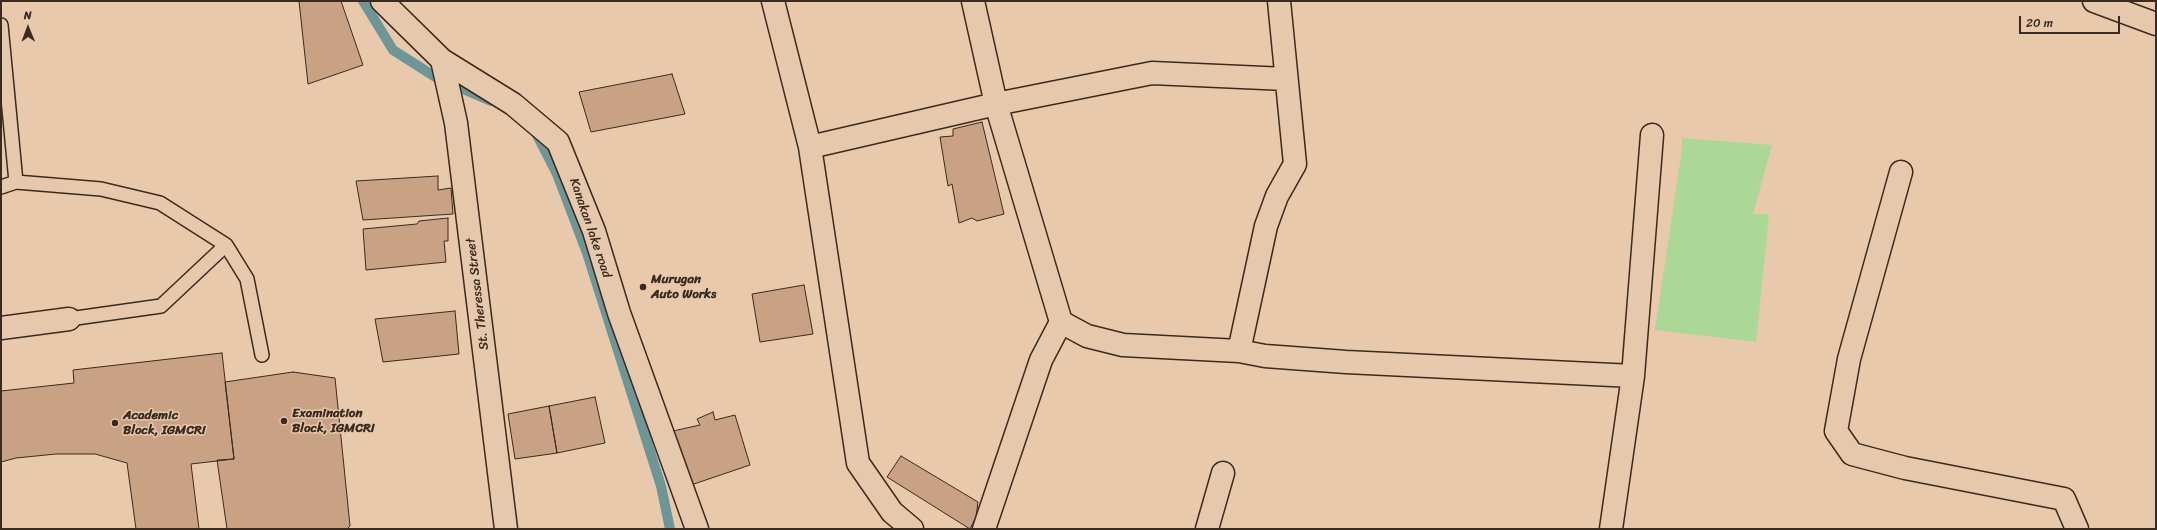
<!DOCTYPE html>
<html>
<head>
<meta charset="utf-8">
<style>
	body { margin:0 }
	#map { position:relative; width:2157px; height:530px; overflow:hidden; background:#e9c9ab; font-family:Sriracha,sans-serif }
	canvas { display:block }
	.frame { position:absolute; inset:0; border:2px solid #3b2a1e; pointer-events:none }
	.north { position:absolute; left:8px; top:8px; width:40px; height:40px; -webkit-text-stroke:3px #e6c9ad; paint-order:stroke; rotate:359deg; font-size:11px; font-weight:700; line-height:16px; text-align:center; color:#3b2a1e }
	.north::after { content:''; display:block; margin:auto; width:14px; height:18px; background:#3b2a1e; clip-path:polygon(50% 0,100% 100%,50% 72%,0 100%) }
	.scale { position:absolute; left:2019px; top:16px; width:101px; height:18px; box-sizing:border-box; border:2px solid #3b2a1e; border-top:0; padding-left:5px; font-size:12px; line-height:14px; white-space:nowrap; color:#3b2a1e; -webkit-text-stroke:3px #e6c9ad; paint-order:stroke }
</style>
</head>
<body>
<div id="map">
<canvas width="2157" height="530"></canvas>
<div class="frame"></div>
<div class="north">N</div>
<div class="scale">20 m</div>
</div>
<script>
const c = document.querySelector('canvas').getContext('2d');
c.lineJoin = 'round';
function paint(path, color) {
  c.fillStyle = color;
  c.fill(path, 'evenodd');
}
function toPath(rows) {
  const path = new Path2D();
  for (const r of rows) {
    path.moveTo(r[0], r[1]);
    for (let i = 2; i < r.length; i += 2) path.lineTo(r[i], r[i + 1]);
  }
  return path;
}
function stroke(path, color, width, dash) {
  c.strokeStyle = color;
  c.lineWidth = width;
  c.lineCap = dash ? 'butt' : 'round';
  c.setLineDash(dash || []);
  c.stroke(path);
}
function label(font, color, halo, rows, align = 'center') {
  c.font = font + ' Sriracha,sans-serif';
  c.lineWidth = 3;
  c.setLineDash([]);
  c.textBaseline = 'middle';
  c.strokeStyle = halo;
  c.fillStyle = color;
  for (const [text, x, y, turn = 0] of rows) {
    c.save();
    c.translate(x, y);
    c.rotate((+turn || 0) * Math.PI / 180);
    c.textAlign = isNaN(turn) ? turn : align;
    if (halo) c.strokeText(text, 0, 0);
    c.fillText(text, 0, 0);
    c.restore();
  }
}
const green = toPath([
	[1682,138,1772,145,1753,214,1769,214,1756,342,1655,330,1682,149]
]);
const stream = toPath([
	[363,1,393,50,437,78,491,101],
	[535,131,557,174,587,253,661,486,670,529]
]);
const building = toPath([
	[299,1,341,1,363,65,308,84,299,1],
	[672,74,685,114,591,132,579,92,672,74],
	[982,122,1004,214,977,221,972,218,959,223,952,184,948,186,940,137,953,136,953,129,982,122],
	[438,176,438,190,451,188,453,214,363,220,356,181,438,176],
	[448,218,448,241,444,241,446,262,366,270,363,229,417,224,419,221,448,218],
	[804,285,813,334,760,342,752,294,804,285],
	[455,311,459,354,383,362,375,319,455,311],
	[222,353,234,459,191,464,199,529,136,529,127,463,95,454,56,454,16,458,1,462,1,391,74,383,73,370,222,353],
	[293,372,335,378,350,526,347,529,227,529,217,460,234,459,225,382,293,372],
	[595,397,605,443,557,453,549,406,595,397],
	[549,406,557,453,515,459,508,414,549,406],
	[713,412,715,420,735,415,750,465,691,485,673,431,700,425,697,419,713,412],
	[901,456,978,502,976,517,970,529,887,477,901,456]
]);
const service = toPath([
	[1,25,16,182],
	[1,187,16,182,101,189,160,203,226,245,247,279,262,355],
	[69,319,161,306,226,245]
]);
const minor = toPath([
	[382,1,442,60,513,104,558,142,594,231,619,313,697,529],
	[773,1,810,147,996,104,1152,73,1286,79],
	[973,1,996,104,1061,322,1087,336,1123,345,1239,351,1265,356,1346,362,1633,376],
	[2094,1,2156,24],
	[442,60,456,123,506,529],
	[810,147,858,463,892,512,912,529],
	[1901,172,1849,359,1836,431,1852,454,1905,468,2064,499,2077,529],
	[1,328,69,319],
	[1239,351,1266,226,1277,196,1295,164,1279,1],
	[984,529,1041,360,1061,322],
	[1207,529,1223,473],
	[1611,529,1633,376,1652,135]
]);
const markers = [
	[643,287,4,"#3b2a1e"],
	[284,421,4,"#3b2a1e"],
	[115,423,4,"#3b2a1e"]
];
const streetNames = [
	["Kanakan lake road",590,228,71],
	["St. Theressa Street",478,294,-97]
];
const poiNames = [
	["Murugan",651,280],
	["Auto Works",651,295],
	["Examination",292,414],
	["Block, IGMCRI",292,429],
	["Academic",123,416],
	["Block, IGMCRI",123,431]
];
paint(green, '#abd897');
stroke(stream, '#6d9698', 10);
paint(building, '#c9a185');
stroke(building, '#3b2a1e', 1);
stroke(service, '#3b2a1e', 16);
stroke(minor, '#3b2a1e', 25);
stroke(service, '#e6c9ad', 13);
stroke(minor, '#e6c9ad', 22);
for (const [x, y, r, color] of markers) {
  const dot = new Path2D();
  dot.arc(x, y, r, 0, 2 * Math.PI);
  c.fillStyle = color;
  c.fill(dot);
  stroke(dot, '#e6c9ad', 1.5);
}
label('13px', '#3b2a1e', '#e6c9ad', streetNames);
label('bold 13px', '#3b2a1e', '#e6c9ad', poiNames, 'left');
</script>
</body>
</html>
